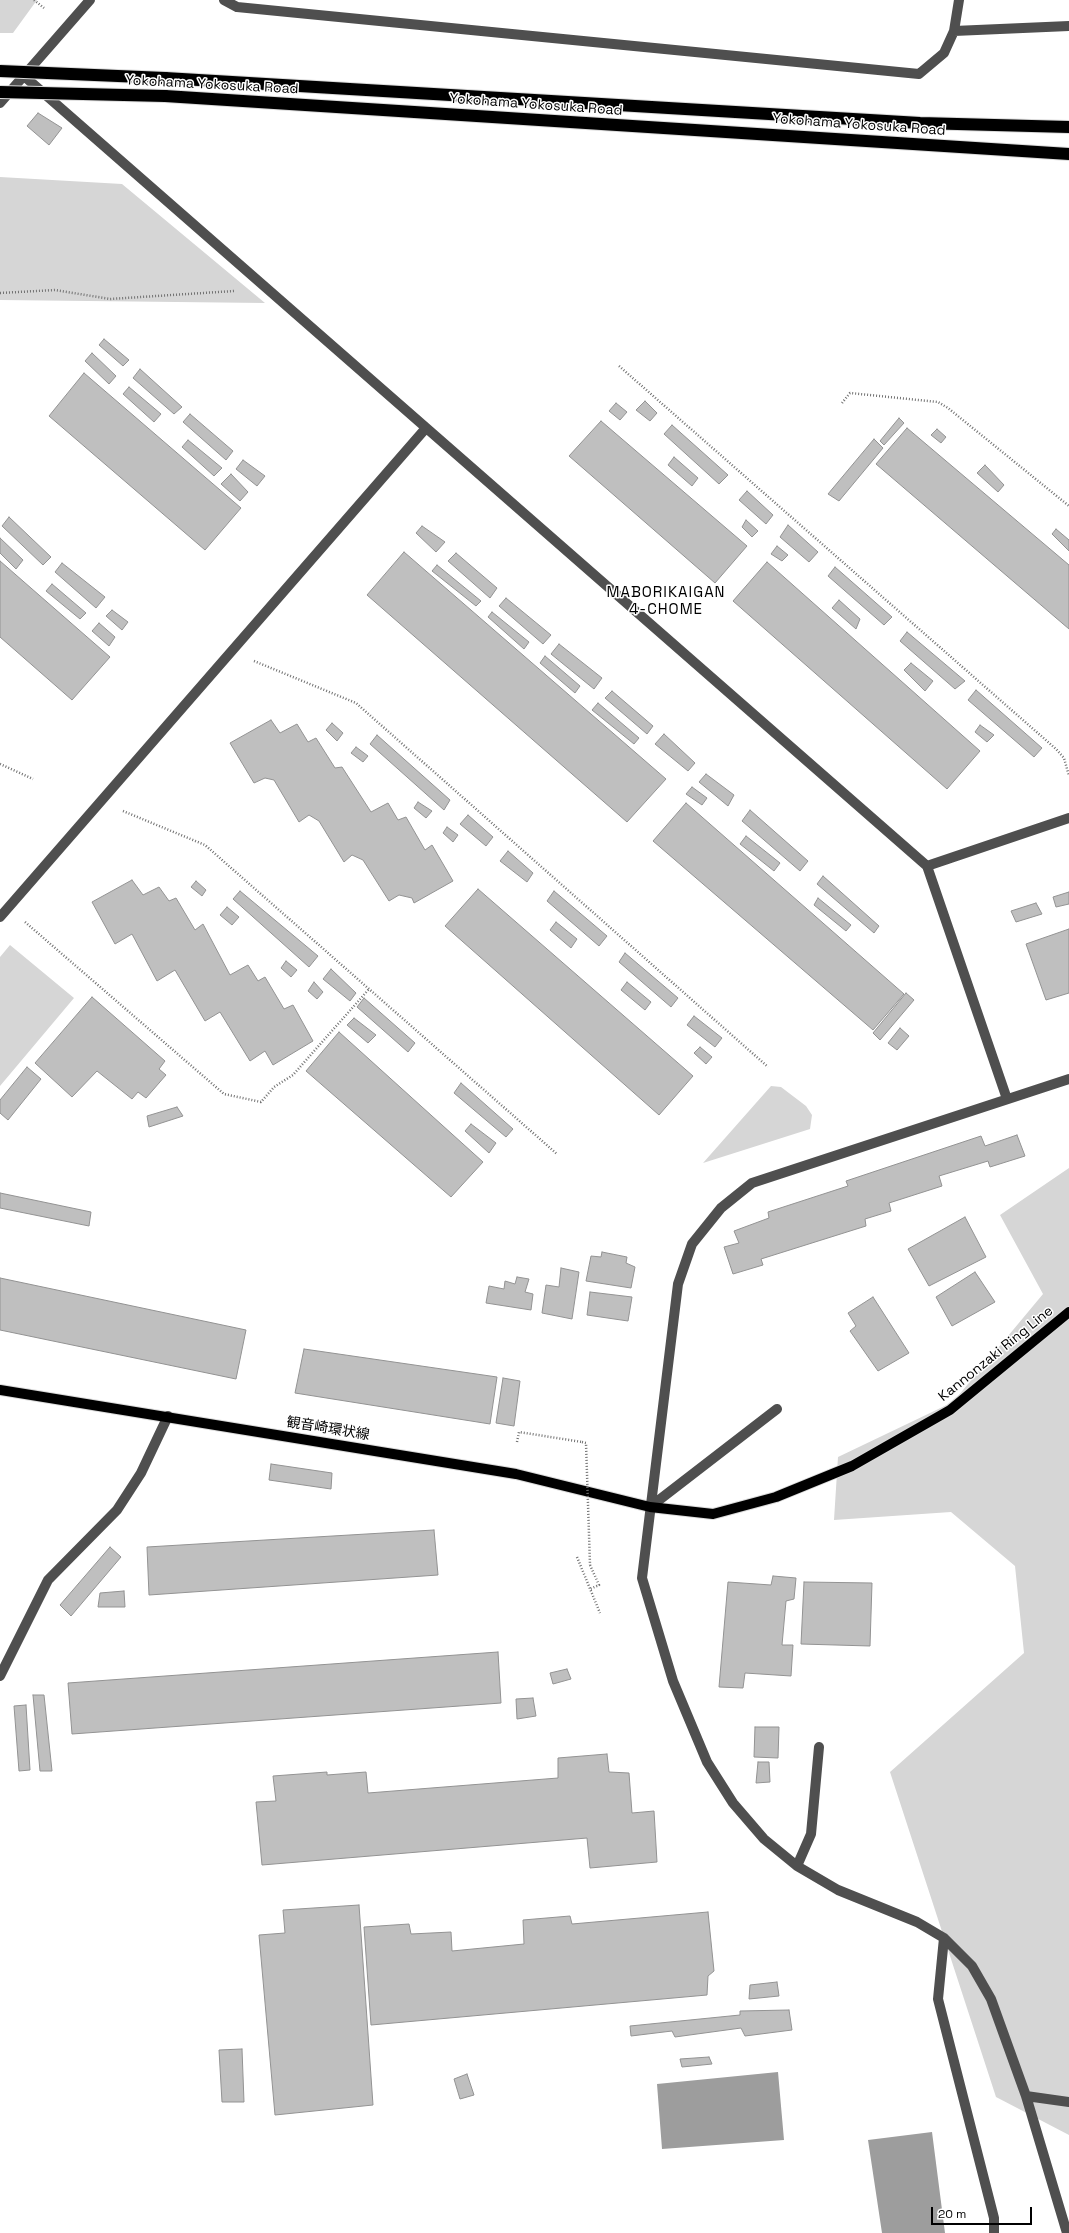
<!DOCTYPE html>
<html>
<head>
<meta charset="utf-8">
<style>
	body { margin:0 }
	#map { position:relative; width:1069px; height:2233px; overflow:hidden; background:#fff; font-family:"Space Grotesk",sans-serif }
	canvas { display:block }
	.scale { position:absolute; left:931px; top:2207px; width:101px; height:18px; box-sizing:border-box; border:2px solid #000; border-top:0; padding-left:5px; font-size:12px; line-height:14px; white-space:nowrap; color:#000; -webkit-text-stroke:3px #fff; paint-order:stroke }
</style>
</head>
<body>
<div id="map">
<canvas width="1069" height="2233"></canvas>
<div class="scale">20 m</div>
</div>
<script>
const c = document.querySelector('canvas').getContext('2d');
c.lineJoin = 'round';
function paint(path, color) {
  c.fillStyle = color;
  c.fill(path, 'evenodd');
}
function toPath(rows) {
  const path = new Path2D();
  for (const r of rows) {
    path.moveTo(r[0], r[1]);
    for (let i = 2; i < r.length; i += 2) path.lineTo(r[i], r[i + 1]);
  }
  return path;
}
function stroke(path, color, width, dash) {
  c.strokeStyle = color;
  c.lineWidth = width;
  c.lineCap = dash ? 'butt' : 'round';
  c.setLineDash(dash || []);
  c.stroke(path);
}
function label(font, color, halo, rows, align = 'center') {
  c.font = font + ' "Space Grotesk","Noto Sans JP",sans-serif';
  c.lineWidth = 3;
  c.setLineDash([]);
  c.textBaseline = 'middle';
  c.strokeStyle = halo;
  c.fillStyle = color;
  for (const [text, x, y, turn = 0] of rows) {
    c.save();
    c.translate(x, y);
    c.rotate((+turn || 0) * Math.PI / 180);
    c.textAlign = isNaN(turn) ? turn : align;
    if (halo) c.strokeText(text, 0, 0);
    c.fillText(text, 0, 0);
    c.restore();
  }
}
const green = toPath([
	[0,0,37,0,13,33,0,33],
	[0,177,122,184,265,303,0,300],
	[10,945,74,998,0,1086,0,957],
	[771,1086,781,1087,806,1106,812,1115,810,1129,703,1163],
	[1069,1168,1069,2135,996,2097,890,1772,1024,1653,1015,1566,951,1512,834,1520,838,1457,953,1402,1043,1294,1000,1215]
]);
const water = toPath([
	[778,2072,784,2140,662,2149,657,2084],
	[932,2132,945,2233,882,2233,868,2140]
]);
const building = toPath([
	[38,113,62,128,49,145,27,126,38,113],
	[104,339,129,360,123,366,99,345,104,339],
	[92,353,116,376,109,384,85,361,92,353],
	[140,369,182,407,174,414,133,378,140,369],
	[84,373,241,508,205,550,49,416,84,373],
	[129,387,161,414,154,422,123,394,129,387],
	[645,401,657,413,650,421,636,410,645,401],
	[616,403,627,412,620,420,609,411,616,403],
	[190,414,233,451,226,460,183,422,190,414],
	[899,418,904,423,884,445,880,441,899,418],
	[601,421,747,546,715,583,569,456,601,421],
	[672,425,728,475,719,484,664,434,672,425],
	[907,428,1069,565,1069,629,876,464,907,428],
	[937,429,946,437,941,443,931,435,937,429],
	[874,439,883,448,839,501,828,494,874,439],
	[188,440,222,468,214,476,182,447,188,440],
	[674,457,698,478,692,486,668,465,674,457],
	[243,460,265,476,257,486,236,469,243,460],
	[985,465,1004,485,998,492,977,473,985,465],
	[231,474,248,492,240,501,221,484,231,474],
	[747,491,773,515,766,524,739,500,747,491],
	[9,517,51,557,43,565,2,526,9,517],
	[746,520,758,531,752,537,742,527,746,520],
	[788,525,818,552,809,562,780,537,788,525],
	[422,526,445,542,436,552,416,533,422,526],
	[1056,529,1069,540,1069,551,1052,534,1056,529],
	[0,538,23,560,16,569,0,553,0,538],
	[777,546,788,555,782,561,771,554,777,546],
	[404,552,666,779,627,822,367,595,404,552],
	[456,553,497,588,490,598,448,561,456,553],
	[0,561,110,657,72,700,0,637,0,561],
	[767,562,980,751,947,789,733,601,767,562],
	[62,563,105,597,96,608,55,572,62,563],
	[437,565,481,601,476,606,432,571,437,565],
	[835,567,892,617,884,625,828,576,835,567],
	[52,584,86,613,80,619,46,591,52,584],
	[506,598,551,635,543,644,499,606,506,598],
	[839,600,860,619,856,629,832,608,839,600],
	[112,610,128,622,122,630,106,616,112,610],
	[492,612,529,642,524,649,488,617,492,612],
	[99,623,115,637,109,646,92,631,99,623],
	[907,632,965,681,955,689,900,641,907,632],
	[559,644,602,678,594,689,551,654,559,644],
	[545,656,580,686,575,693,540,663,545,656],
	[911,663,933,681,925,691,904,670,911,663],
	[976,690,1042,748,1034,757,968,700,976,690],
	[612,691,653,726,647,734,605,698,612,691],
	[598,703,639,738,634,744,592,710,598,703],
	[271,720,280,733,297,724,308,742,316,738,335,768,342,767,371,812,388,803,398,820,406,817,425,850,432,845,453,881,414,903,412,898,399,895,389,901,363,860,352,855,344,862,319,821,309,815,299,822,274,780,265,778,254,783,230,743,271,720],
	[332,723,343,733,337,741,326,730,332,723],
	[980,725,994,735,987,742,975,732,980,725],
	[664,734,695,763,688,771,655,744,664,734],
	[377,735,450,800,444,810,370,744,377,735],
	[356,747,368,756,363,762,351,753,356,747],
	[706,774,734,795,728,806,699,782,706,774],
	[692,787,707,798,702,805,686,794,692,787],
	[418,802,432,811,426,818,414,808,418,802],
	[686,803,904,994,873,1030,653,841,686,803],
	[750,810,808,861,800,871,742,821,750,810],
	[468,815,493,837,486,846,460,824,468,815],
	[447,827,458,835,453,842,443,833,447,827],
	[746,836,780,863,774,871,740,844,746,836],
	[508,851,533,873,527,882,500,861,508,851],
	[823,876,879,926,874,933,817,884,823,876],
	[132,880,143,895,159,887,169,901,176,898,195,930,203,924,230,975,248,965,258,981,265,977,284,1009,293,1005,313,1041,273,1065,265,1051,250,1061,220,1012,205,1021,175,970,157,981,132,934,115,944,92,902,132,880],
	[196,881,206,890,202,896,191,887,196,881],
	[478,889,693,1076,659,1115,445,926,478,889],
	[240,891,318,956,309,967,233,899,240,891],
	[554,891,607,936,599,946,547,901,554,891],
	[1069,892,1069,904,1056,907,1053,897,1069,892],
	[818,898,851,925,846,931,814,905,818,898],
	[1036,903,1042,914,1016,922,1011,911,1036,903],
	[227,907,239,917,232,925,220,915,227,907],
	[556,922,577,939,571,948,550,930,556,922],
	[1069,929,1069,993,1046,1000,1026,944,1069,929],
	[625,953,678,998,671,1007,619,962,625,953],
	[286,961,297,970,291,977,281,968,286,961],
	[331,969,356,993,350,1001,323,979,331,969],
	[314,982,323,992,317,999,308,991,314,982],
	[627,982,651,1002,645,1010,621,990,627,982],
	[906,993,914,1000,880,1040,873,1033,906,993],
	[92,997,165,1061,159,1069,166,1075,146,1098,138,1092,132,1099,97,1071,72,1097,35,1063,92,997],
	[364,998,415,1043,408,1052,357,1007,364,998],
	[694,1016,722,1038,715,1047,687,1025,694,1016],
	[354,1018,376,1035,368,1043,347,1025,354,1018],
	[900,1028,909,1036,897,1050,888,1043,900,1028],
	[339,1032,483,1162,451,1197,306,1071,339,1032],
	[700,1047,712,1057,706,1064,694,1053,700,1047],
	[27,1067,41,1079,8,1120,0,1113,0,1100,27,1067],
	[461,1083,513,1129,506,1137,454,1093,461,1083],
	[177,1107,183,1116,149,1127,147,1116,177,1107],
	[471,1124,496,1143,489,1153,465,1131,471,1124],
	[1017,1135,1025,1156,990,1167,988,1161,939,1176,942,1186,889,1203,891,1211,865,1219,866,1226,761,1259,763,1265,733,1274,724,1247,739,1243,734,1231,769,1218,768,1212,848,1186,846,1181,981,1136,985,1146,1017,1135],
	[0,1193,91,1212,89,1226,0,1208,0,1193],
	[965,1217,986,1257,929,1286,908,1249,965,1217],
	[602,1252,627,1257,626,1263,635,1267,631,1288,586,1281,591,1256,601,1257,602,1252],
	[561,1268,579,1272,572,1319,542,1313,546,1285,559,1287,561,1268],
	[975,1272,995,1302,952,1326,936,1297,975,1272],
	[517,1277,529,1279,525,1292,533,1294,531,1310,486,1303,489,1286,504,1289,505,1281,515,1284,517,1277],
	[0,1278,246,1330,236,1379,0,1330,0,1278],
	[590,1292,632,1297,628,1321,587,1315,590,1292],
	[873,1297,909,1353,878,1371,850,1331,856,1326,848,1313,873,1297],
	[304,1349,497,1377,490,1424,295,1393,304,1349],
	[503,1378,520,1381,514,1426,496,1423,503,1378],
	[271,1464,332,1473,331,1489,269,1480,271,1464],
	[434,1530,438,1575,149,1595,147,1547,434,1530],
	[110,1547,121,1557,71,1616,60,1605,110,1547],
	[773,1576,796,1578,794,1599,786,1601,782,1645,793,1645,791,1676,745,1673,743,1688,719,1687,728,1582,771,1585,773,1576],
	[804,1582,872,1583,870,1646,801,1644,804,1582],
	[124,1591,125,1607,98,1607,100,1593,124,1591],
	[498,1652,501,1703,72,1734,68,1683,498,1652],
	[567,1669,571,1679,553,1684,550,1673,567,1669],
	[33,1695,44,1695,52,1771,40,1771,33,1695],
	[533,1698,536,1716,517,1719,516,1699,533,1698],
	[26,1705,30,1770,19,1771,14,1706,26,1705],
	[755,1727,779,1727,778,1758,754,1757,755,1727],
	[607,1754,609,1772,629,1773,632,1813,654,1811,657,1862,590,1868,587,1838,262,1865,256,1802,276,1801,273,1776,327,1772,327,1775,366,1772,368,1793,558,1778,558,1758,607,1754],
	[758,1762,769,1762,770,1782,756,1783,758,1762],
	[359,1905,373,2105,275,2115,259,1935,285,1933,283,1910,359,1905],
	[708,1912,714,1971,708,1976,707,1995,371,2025,364,1927,409,1924,411,1934,451,1932,452,1951,524,1944,523,1920,570,1916,572,1924,708,1912],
	[777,1982,779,1996,749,1999,750,1985,777,1982],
	[789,2010,792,2030,745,2036,741,2028,675,2037,672,2031,631,2036,630,2026,740,2015,740,2011,789,2010],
	[242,2049,244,2102,222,2102,219,2050,242,2049],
	[709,2057,712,2064,682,2067,680,2059,709,2057],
	[467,2074,474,2095,460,2099,454,2079,467,2074]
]);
const path = toPath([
	[34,0,44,8],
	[0,293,55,290,110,299,234,291],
	[619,366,1056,749,1064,758,1069,776],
	[842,403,850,393,938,402,948,408,1069,506],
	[254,661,356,703,768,1067],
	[0,764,33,779],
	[123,811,205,845,557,1154],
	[25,922,224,1094,261,1102,274,1087,293,1075,369,989],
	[517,1442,519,1432,582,1442],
	[577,1557,600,1613],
	[590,1565,599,1585,590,1589]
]);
const minor = toPath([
	[224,0,237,7,919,74,944,53,954,31,959,0],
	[954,31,1069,26],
	[24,76,927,866,1007,1099],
	[0,103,90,0],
	[927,866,1069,818],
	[0,917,426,428],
	[650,1507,777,1409],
	[0,1676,48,1580,117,1510,141,1473,168,1416],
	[797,1866,811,1834,819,1747],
	[944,1938,938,1999,994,2218,994,2233],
	[1026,2096,1069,2102],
	[1067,2233,1026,2096,991,1999,972,1966,944,1938,917,1922,838,1890,797,1866,764,1839,733,1803,707,1762,673,1681,642,1578,678,1284,692,1244,721,1208,752,1183,1069,1079]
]);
const major = toPath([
	[0,1390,516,1474,650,1507,713,1514,776,1497,852,1466,950,1410,1069,1312]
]);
const highway = toPath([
	[165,78,920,123,1069,127],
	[165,96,1069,154]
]);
const pathBridge = toPath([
	[582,1442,586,1443,590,1565]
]);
const highwayBridge = toPath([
	[0,71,165,78],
	[0,92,165,96]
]);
const streetNames = [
	["Yokohama Yokosuka Road",212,85,3],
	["Yokohama Yokosuka Road",536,105,4],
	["Yokohama Yokosuka Road",859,125,4],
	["Kannonzaki Ring Line",996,1354,-39],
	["観音崎環状線",328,1429,9]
];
const neighbourhoodNames = [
	["MABORIKAIGAN",666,593],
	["4-CHOME",666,610]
];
paint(green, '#d6d6d6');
paint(water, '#9d9d9d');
paint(building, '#bfbfbf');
stroke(building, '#939393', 1);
stroke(major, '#dbdbdb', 12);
stroke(highway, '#dbdbdb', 14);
stroke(path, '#717171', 2.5, [1, 2]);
stroke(minor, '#4f4f4f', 10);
stroke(major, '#000', 10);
stroke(highway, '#000', 12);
stroke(highwayBridge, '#dbdbdb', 14, []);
stroke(pathBridge, '#717171', 2.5, [1, 2]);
stroke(highwayBridge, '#000', 12);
label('14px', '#000', '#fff', streetNames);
c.letterSpacing = '1px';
label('15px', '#000', '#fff', neighbourhoodNames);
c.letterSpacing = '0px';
</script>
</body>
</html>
